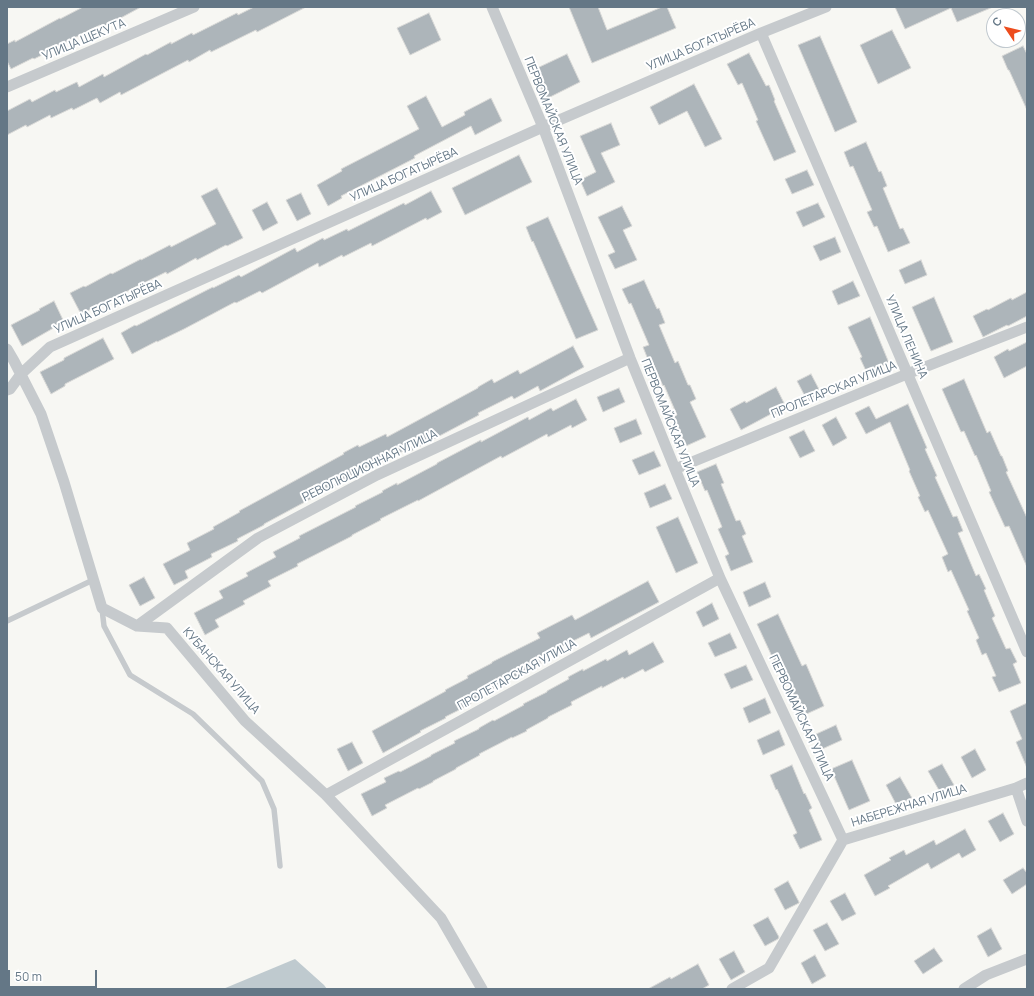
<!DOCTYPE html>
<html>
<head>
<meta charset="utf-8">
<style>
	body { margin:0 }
	#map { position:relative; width:1034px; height:996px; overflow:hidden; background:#f7f7f3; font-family:Manrope,sans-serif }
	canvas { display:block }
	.frame { position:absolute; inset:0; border:8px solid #647786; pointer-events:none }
	.north { position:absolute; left:986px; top:8px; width:40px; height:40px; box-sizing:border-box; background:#fff; border:1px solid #c1c9cf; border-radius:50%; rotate:305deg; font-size:11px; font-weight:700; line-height:16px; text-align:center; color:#647786 }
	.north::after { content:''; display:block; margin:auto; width:14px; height:18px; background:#ed4c1d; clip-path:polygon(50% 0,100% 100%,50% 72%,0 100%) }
	.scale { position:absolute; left:8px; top:970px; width:89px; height:18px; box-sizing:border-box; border:2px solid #647786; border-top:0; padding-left:5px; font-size:12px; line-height:14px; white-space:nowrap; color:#647786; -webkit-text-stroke:3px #fff; paint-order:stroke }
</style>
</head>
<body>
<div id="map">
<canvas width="1034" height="996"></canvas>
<div class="frame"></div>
<div class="north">С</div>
<div class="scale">50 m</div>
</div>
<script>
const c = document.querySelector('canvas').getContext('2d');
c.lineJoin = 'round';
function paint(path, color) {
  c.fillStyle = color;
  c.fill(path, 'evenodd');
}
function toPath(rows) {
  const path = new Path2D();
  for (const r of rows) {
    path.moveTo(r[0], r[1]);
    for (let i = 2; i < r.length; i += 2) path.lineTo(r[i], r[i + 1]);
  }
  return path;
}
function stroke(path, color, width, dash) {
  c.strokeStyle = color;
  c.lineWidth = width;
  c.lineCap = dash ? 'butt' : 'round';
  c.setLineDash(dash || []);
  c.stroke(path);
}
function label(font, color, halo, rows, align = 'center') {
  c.font = font + ' Manrope,sans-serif';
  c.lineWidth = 4;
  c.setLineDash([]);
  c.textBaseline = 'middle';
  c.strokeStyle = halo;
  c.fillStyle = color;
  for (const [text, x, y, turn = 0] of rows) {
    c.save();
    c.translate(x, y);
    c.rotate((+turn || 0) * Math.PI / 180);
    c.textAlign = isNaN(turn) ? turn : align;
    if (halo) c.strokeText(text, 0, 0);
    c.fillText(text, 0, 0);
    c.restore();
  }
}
const water = toPath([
	[295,959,324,985,327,989,223,989]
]);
const building = toPath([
	[83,7,141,7,102,28,100,25,48,51,48,52,34,59,33,58,11,69,7,61,7,44,15,40,15,42,60,18,60,19,83,7],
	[254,7,306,7,257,32,256,30,211,52,210,50,189,62,188,60,121,95,120,92,100,103,97,98,73,110,72,108,51,118,50,115,27,127,26,125,7,135,7,111,30,99,32,102,55,90,56,92,77,82,79,87,103,74,104,77,146,54,147,55,171,42,171,44,192,33,193,35,237,13,238,15,254,7],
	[569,7,598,7,607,30,662,7,667,7,676,28,592,63,569,7],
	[895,7,993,7,957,22,951,8,905,29,895,7],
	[429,13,441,40,410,55,397,28,429,13],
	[892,30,911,68,878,84,860,45,892,30],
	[820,36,857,122,835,132,798,45,820,36],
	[1023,46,1027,54,1027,110,1009,70,1008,70,1002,56,1023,46],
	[749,53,766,86,769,85,775,100,774,101,796,152,774,161,756,121,758,120,742,83,738,85,727,64,749,53],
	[567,54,580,82,546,99,533,70,567,54],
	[694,84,722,139,705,147,687,111,659,125,650,107,694,84],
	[426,96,442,127,465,115,464,112,491,98,502,121,475,135,471,126,414,156,415,158,341,196,342,198,328,206,317,185,342,171,341,169,419,129,407,106,426,96],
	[611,123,620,145,601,153,615,182,587,196,580,180,596,172,580,136,611,123],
	[866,142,879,172,881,171,887,186,883,188,900,229,903,228,910,243,888,252,877,226,874,227,867,212,872,210,853,166,850,167,844,152,866,142],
	[519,155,532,182,465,215,452,188,519,155],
	[807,170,814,185,792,194,785,179,807,170],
	[217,188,243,238,227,246,226,245,197,260,196,258,167,274,166,272,81,314,70,293,84,286,85,287,111,273,112,274,141,259,141,260,170,245,171,247,216,224,201,196,217,188],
	[431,191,442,212,427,220,426,218,372,246,371,243,343,257,342,255,319,267,318,263,262,293,260,291,236,303,235,302,184,329,157,342,157,341,132,354,121,333,135,325,136,326,213,287,213,288,239,275,241,277,295,248,297,252,323,238,324,240,347,229,348,231,404,203,405,205,431,191],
	[301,193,311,214,297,221,286,200,301,193],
	[267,202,278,223,263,231,252,210,267,202],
	[818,203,825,217,803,227,796,212,818,203],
	[622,206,632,226,623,230,637,260,615,269,608,255,615,252,598,217,622,206],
	[548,217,598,330,576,339,533,241,532,242,526,227,548,217],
	[835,237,841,252,820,261,813,246,835,237],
	[921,260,927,275,905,284,899,270,921,260],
	[644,280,657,309,659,308,665,323,659,325,675,363,678,361,688,385,690,385,696,399,690,402,706,437,686,446,673,417,677,415,664,385,663,386,652,361,649,362,643,347,649,345,631,303,629,304,622,289,644,280],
	[853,281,860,296,838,305,832,291,853,281],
	[1027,292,1027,316,1008,326,1007,325,983,337,973,316,987,309,988,310,1011,298,1012,300,1027,292],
	[934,297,953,342,931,351,912,307,934,297],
	[54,301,64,322,22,346,11,325,40,310,39,309,54,301],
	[870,317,889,363,867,373,860,358,862,357,848,327,870,317],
	[103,338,114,359,65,384,65,386,51,394,40,372,64,360,64,358,103,338],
	[1027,342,1027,366,1004,378,994,357,1008,349,1009,351,1027,342],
	[573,346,584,367,540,391,538,386,514,399,512,396,478,413,479,415,411,451,409,448,382,462,381,460,341,481,342,482,264,524,264,525,237,539,238,541,211,554,212,557,185,571,188,578,174,585,163,564,190,550,187,543,214,529,213,527,240,512,239,511,344,454,343,453,358,445,359,447,386,434,387,437,478,388,478,387,492,379,494,383,518,370,520,374,573,346],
	[811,374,822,395,808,402,797,381,811,374],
	[964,379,987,433,990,431,1001,456,1002,456,1008,471,1006,472,1027,518,1027,567,1009,526,1005,527,989,492,991,491,976,455,975,456,964,431,961,432,942,389,964,379],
	[776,387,787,409,772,416,771,414,741,430,730,409,745,401,746,403,776,387],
	[619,388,625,402,603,412,597,397,619,388],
	[576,399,587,420,572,428,571,425,548,437,547,434,502,458,501,456,418,501,418,500,380,519,381,520,352,535,352,536,297,564,298,566,268,581,271,586,243,601,245,604,215,620,219,627,205,635,194,613,223,598,219,591,248,576,246,573,276,557,273,552,300,538,299,536,356,507,355,506,383,492,382,491,397,483,397,485,437,464,437,463,481,440,481,442,528,417,529,420,551,408,553,411,576,399],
	[908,404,927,448,925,449,937,476,935,477,953,517,957,516,963,531,958,533,976,576,979,574,986,589,984,590,995,616,992,618,1006,649,1010,648,1017,662,1013,664,1021,683,999,692,992,677,996,676,986,653,982,655,976,640,979,638,967,611,969,610,951,570,948,572,942,557,948,554,928,510,925,512,918,497,920,496,909,471,910,470,890,422,866,434,855,413,869,406,876,419,908,404],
	[836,417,847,438,833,446,822,425,836,417],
	[636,419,642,434,620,443,614,428,636,419],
	[804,430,815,451,800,458,789,437,804,430],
	[654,451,661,466,639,475,632,460,654,451],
	[716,464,724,483,721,484,736,521,740,520,746,534,742,536,753,562,731,571,725,556,729,554,718,529,722,527,707,490,705,491,697,472,716,464],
	[665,484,672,499,650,508,644,493,665,484],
	[678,517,698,563,676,573,656,527,678,517],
	[144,577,155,598,140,606,129,585,144,577],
	[648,581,659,602,591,638,589,633,539,658,541,664,492,689,492,690,470,701,471,704,445,717,446,718,420,731,421,732,383,753,372,731,446,691,445,690,468,678,467,676,492,663,492,662,540,638,537,633,572,615,575,620,648,581],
	[765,582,771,597,749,607,743,592,765,582],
	[712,603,719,619,703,627,696,612,712,603],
	[778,614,802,666,806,664,824,706,802,716,779,661,775,663,757,624,778,614],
	[730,633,737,648,715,657,708,643,730,633],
	[653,642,664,662,645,672,643,669,624,679,623,677,602,688,602,686,571,702,572,705,548,717,548,718,526,730,527,731,512,738,512,737,479,754,480,755,456,768,456,769,433,781,433,782,419,789,418,788,385,805,387,808,372,816,361,794,386,782,384,778,399,771,400,772,431,756,431,755,455,743,454,741,479,729,479,728,493,720,494,721,524,705,523,704,547,692,547,691,569,679,568,677,583,669,583,671,606,659,607,661,627,650,629,655,653,642],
	[746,665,753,680,731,689,724,674,746,665],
	[765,698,771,713,749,723,743,708,765,698],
	[1027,703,1027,768,1016,742,1022,739,1010,711,1027,703],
	[836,725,842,740,820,750,814,735,836,725],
	[779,730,785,745,763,755,757,740,779,730],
	[352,742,363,763,348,771,337,749,352,742],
	[975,749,986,770,972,778,961,757,975,749],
	[852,760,870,801,849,810,831,769,852,760],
	[942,764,954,785,940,792,928,771,942,764],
	[792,765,804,794,805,793,812,808,809,810,822,840,800,849,793,835,797,833,777,789,776,790,770,775,792,765],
	[900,777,912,798,897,806,886,785,900,777],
	[1003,813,1014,834,1000,842,988,821,1003,813],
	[965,829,976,850,962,858,959,853,931,869,928,863,888,886,890,888,875,896,864,875,891,860,889,858,904,850,906,855,934,840,936,845,965,829],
	[1023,868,1027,873,1027,884,1012,894,1003,880,1023,868],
	[788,881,799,902,799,903,785,910,774,889,788,881],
	[845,893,856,914,842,921,830,901,845,893],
	[768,917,779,937,778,939,765,946,753,925,768,917],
	[827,923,839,944,825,951,813,930,827,923],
	[991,928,1002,949,988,957,977,936,991,928],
	[934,948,943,961,923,974,914,961,934,948],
	[734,951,745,972,731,980,719,959,734,951],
	[815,955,826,976,812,984,801,963,815,955],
	[698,964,709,985,702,989,648,989,670,977,671,979,698,964]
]);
const service = toPath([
	[102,609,104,626,130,675,193,714,262,781,274,809,280,866],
	[7,621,93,580]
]);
const minor = toPath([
	[492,7,543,127,630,358,675,469,720,578,843,840],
	[761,33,1027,652],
	[7,87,194,7],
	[7,349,14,361,41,414,64,482,102,608,137,626,167,628,245,721,326,795,441,918,482,989],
	[7,390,10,389,21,374,50,347,543,127,761,33,826,7],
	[675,469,907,374,1027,327],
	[137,626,258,538,377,475,630,358],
	[1016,788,1027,821],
	[326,795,720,578],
	[732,989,769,968,843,840,1016,788,1027,783],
	[964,989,986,975,1027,959]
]);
const streetNames = [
	["УЛИЦА ЩЕКУТА",84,40,-23],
	["УЛИЦА БОГАТЫРЁВА",701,45,-23],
	["ПЕРВОМАЙСКАЯ УЛИЦА",553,121,68],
	["УЛИЦА БОГАТЫРЁВА",404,175,-24],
	["УЛИЦА БОГАТЫРЁВА",108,307,-24],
	["УЛИЦА ЛЕНИНА",906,337,67],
	["ПРОЛЕТАРСКАЯ УЛИЦА",834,390,-22],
	["ПЕРВОМАЙСКАЯ УЛИЦА",670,423,68],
	["РЕВОЛЮЦИОННАЯ УЛИЦА",370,466,-26],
	["КУБАНСКАЯ УЛИЦА",221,671,49],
	["ПРОЛЕТАРСКАЯ УЛИЦА",517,675,-29],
	["ПЕРВОМАЙСКАЯ УЛИЦА",801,718,65],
	["НАБЕРЕЖНАЯ УЛИЦА",909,806,-17]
];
paint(water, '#bfcacf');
paint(building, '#adb5ba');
stroke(building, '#d8d8d6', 1);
stroke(service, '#c6cacd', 5.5);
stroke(minor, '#c6cacd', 11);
label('12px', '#647786', '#fff', streetNames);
</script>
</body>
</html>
